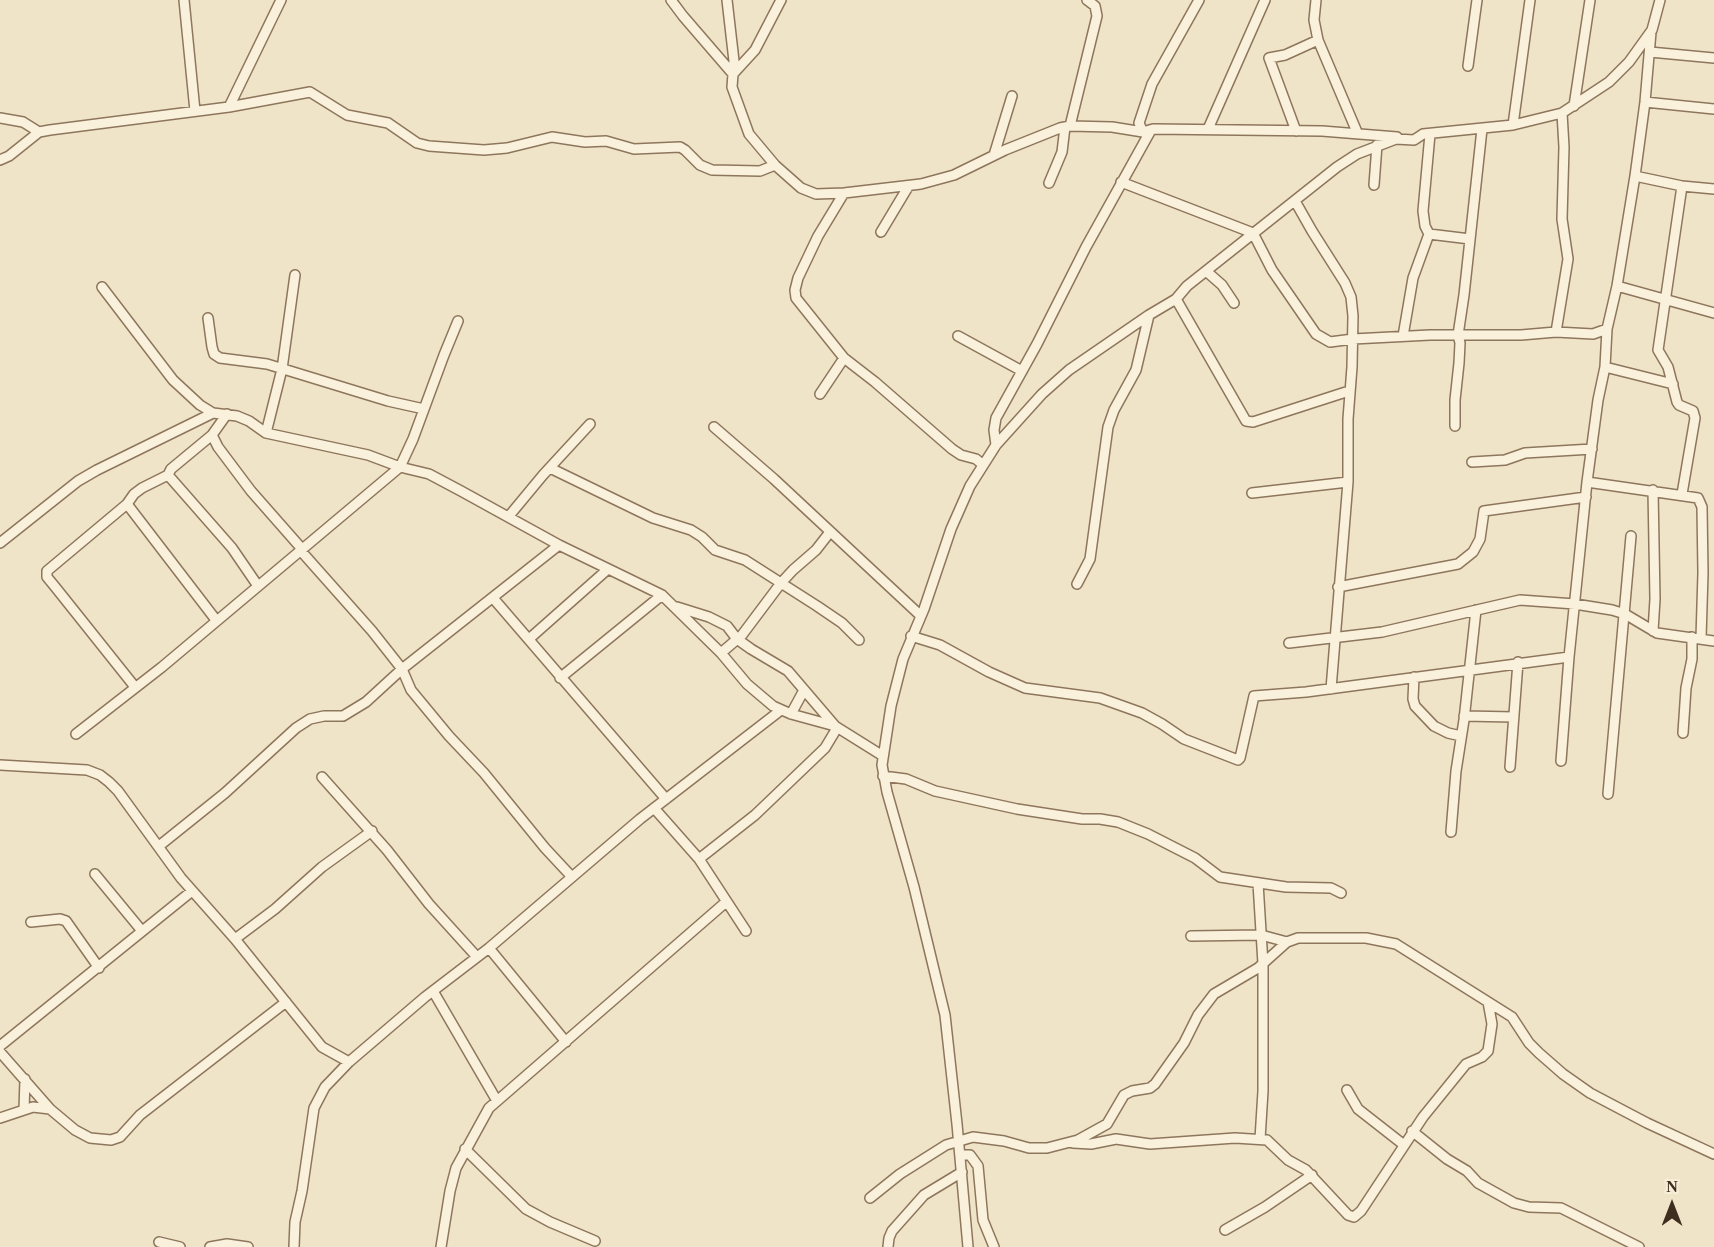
<!DOCTYPE html>
<html>
<head>
<meta charset="utf-8">
<style>
	body { margin:0 }
	#map { position:relative; width:1714px; height:1247px; overflow:hidden; background:#f0e4c8; font-family:"Times New Roman",serif }
	canvas { display:block }
	.north { position:absolute; left:1642px; top:1175px; width:60px; height:60px; -webkit-text-stroke:4px #f7eed8; paint-order:stroke; rotate:0deg; font-size:16px; font-weight:700; line-height:24px; text-align:center; color:#3d2e20 }
	.north::after { content:''; display:block; margin:auto; width:21px; height:27px; background:#3d2e20; clip-path:polygon(50% 0,100% 100%,50% 72%,0 100%) }
</style>
</head>
<body>
<div id="map">
<canvas width="1714" height="1247"></canvas>
<div class="north">N</div>
</div>
<script>
const c = document.querySelector('canvas').getContext('2d');
c.lineJoin = 'round';
function toPath(rows) {
  const path = new Path2D();
  for (const r of rows) {
    path.moveTo(r[0], r[1]);
    for (let i = 2; i < r.length; i += 2) path.lineTo(r[i], r[i + 1]);
  }
  return path;
}
function stroke(path, color, width, dash) {
  c.strokeStyle = color;
  c.lineWidth = width;
  c.lineCap = dash ? 'butt' : 'round';
  c.setLineDash(dash || []);
  c.stroke(path);
}
const minor = toPath([
	[184,0,195,111],
	[671,0,683,16,733,74,755,50,781,0],
	[727,0,734,61,732,87,749,134,775,165,801,188,816,194,844,193,921,184,954,175,1005,150,1060,128,1070,126,1112,127,1143,132,1153,129,1322,131,1397,137],
	[1316,0,1314,20,1318,40,1357,132],
	[1650,52,1714,58],
	[1468,66,1477,0],
	[1645,102,1714,109],
	[1574,106,1590,0],
	[229,107,281,0],
	[0,118,23,122,39,132],
	[1513,125,1530,0],
	[1070,126,1097,16,1095,6,1087,0],
	[1208,129,1265,0],
	[1296,131,1269,58,1285,55,1318,40],
	[1143,132,1139,123,1152,84,1199,0],
	[994,155,1012,96],
	[0,160,9,156,39,132,50,130,229,107,310,92,347,115,388,123,417,143,429,146,484,150,507,148,552,137,585,142,606,141,634,149,680,147,685,150,700,165,712,170,760,171,775,165],
	[1635,176,1682,186,1714,189],
	[1121,182,1253,233,1272,270,1316,334,1330,342,1353,339,1430,335,1521,335,1556,332,1593,334,1607,329],
	[1049,183,1062,152,1065,127],
	[1374,185,1377,145],
	[1682,186,1658,350,1668,367,1677,402,1679,405,1693,411,1695,418,1682,494],
	[844,193,818,236,798,278,795,290,796,298,844,358,875,382,952,449,961,455,976,459,982,464],
	[1295,201,1312,231,1345,283,1351,297,1353,316,1352,367,1348,419,1348,482,1331,689],
	[881,232,908,187],
	[1429,234,1470,239],
	[1206,271,1222,285,1234,303],
	[1617,286,1714,313],
	[102,287,173,380,200,405,213,413,237,416,249,421,266,433,368,455,400,467,429,474,461,491,559,545,662,595,721,653,747,684,773,706,791,714,835,726,883,756],
	[1176,299,1246,421,1253,422,1349,391],
	[208,318,212,347,214,354,220,358,267,364,388,401,424,409],
	[1556,332,1568,259,1562,219,1564,147,1562,113],
	[958,336,1022,371],
	[1403,336,1413,278,1429,234,1425,226,1423,211,1430,134],
	[1605,367,1673,384],
	[820,394,844,358],
	[1455,426,1455,400,1459,363,1460,343,1458,335,1464,295,1482,129],
	[714,427,774,479,921,616],
	[266,433,282,369,295,275],
	[212,435,218,447,251,491,302,549],
	[996,445,994,430,996,418,1037,344,1086,247,1151,130],
	[1472,462,1505,460,1525,453,1592,449],
	[550,468,653,518,691,530,702,537,715,550,745,560,817,606,842,623,859,640],
	[168,475,232,548,258,586],
	[1587,482,1698,498,1702,507,1703,573,1701,638],
	[1653,490,1655,599,1653,631],
	[1252,493,1348,482],
	[127,504,216,620],
	[509,516,543,475,590,424],
	[0,543,78,481,97,470,213,413],
	[301,551,372,631,402,669,411,690,449,736,484,773,545,848,572,877],
	[1077,584,1090,559,1108,427,1114,410,1136,370,1149,315],
	[1338,587,1458,564,1473,552,1480,539,1484,511,1586,497],
	[493,598,666,799],
	[677,607,709,617,727,626,737,639,751,649,788,671,835,726],
	[911,636,940,645,989,672,1025,688,1100,698,1142,713,1162,724,1184,739,1238,760,1240,758,1254,696,1306,692,1569,657],
	[529,639,608,569],
	[1289,643,1382,632,1520,600,1575,604,1612,610,1625,614,1657,633,1714,641],
	[721,653,742,635,781,583,793,570,816,550,830,532],
	[1414,677,1413,699,1415,706,1434,726,1448,733,1461,736],
	[560,678,662,595],
	[135,687,56,588,47,577,47,571,127,504,134,494,142,488,168,475,171,469,212,435,227,414],
	[791,714,804,690],
	[1464,716,1514,717],
	[1683,733,1686,688,1692,659,1692,637],
	[76,734,162,667,400,467,413,439,444,355,458,321],
	[1561,761,1569,657,1587,482,1598,400,1605,367,1607,329,1617,286,1635,176,1645,102,1651,32],
	[0,765,87,770,100,775,109,782,118,791,181,878,235,939,322,1047,349,1062],
	[1510,767,1518,662],
	[883,776,906,779,935,791,1017,809,1082,819,1100,819,1118,822,1148,834,1195,858,1220,877,1286,887,1331,888,1341,893],
	[322,777,387,850,429,904,477,957],
	[1608,794,1631,536],
	[654,808,699,859,746,931],
	[1451,832,1456,771,1464,720,1476,610],
	[159,846,225,793,296,728,310,719,324,716,343,716,366,702,402,669,559,545],
	[699,859,755,815,825,748,837,728],
	[95,874,142,931],
	[1258,883,1263,964,1263,1091,1260,1139],
	[31,922,60,919,66,921,99,968],
	[1191,936,1261,935,1287,942],
	[235,939,275,909,322,867,372,831],
	[489,948,566,1042],
	[433,991,497,1101],
	[0,1046,192,891],
	[0,1052,50,1109,75,1130,90,1138,111,1140,120,1137,140,1115,286,1002],
	[1347,1090,1358,1109,1404,1145],
	[24,1110,25,1079],
	[0,1118,33,1107,50,1109],
	[1412,1131,1447,1159,1467,1171,1478,1183,1514,1203,1529,1207,1561,1208,1639,1247],
	[1073,1143,1091,1144,1116,1139,1150,1144,1235,1138,1267,1140,1288,1160,1306,1170,1348,1215,1354,1217,1361,1211,1423,1117,1466,1064,1482,1057,1488,1051,1492,1024,1488,1002],
	[465,1149,526,1209,550,1222,595,1241],
	[960,1155,970,1155,978,1166,983,1220,994,1247],
	[870,1198,900,1174,946,1145,973,1137,1004,1141,1029,1148,1047,1148,1078,1140,1107,1124,1124,1095,1132,1091,1150,1088,1155,1084,1184,1043,1198,1015,1214,994,1258,968,1287,942,1298,938,1366,938,1396,944,1512,1017,1529,1043,1539,1053,1563,1074,1590,1093,1647,1123,1714,1154],
	[1225,1230,1265,1207,1312,1175],
	[159,1242,180,1247],
	[210,1247,227,1244,248,1247],
	[294,1247,295,1222,302,1191,314,1108,325,1087,349,1062,425,997,489,948,640,819,781,710],
	[441,1247,450,1191,456,1168,489,1108,726,902],
	[888,1247,889,1238,892,1231,924,1195,962,1172],
	[968,1247,957,1124,945,1015,914,887,887,792,882,765,891,706,903,659,924,609,951,529,970,486,996,445,1042,394,1069,370,1149,315,1176,299,1187,286,1337,167,1357,154,1396,139,1414,140,1423,134,1513,125,1562,113,1609,82,1629,62,1652,30,1660,0]
]);
stroke(minor, '#8d765c', 12);
stroke(minor, '#faf1dc', 9);
</script>
</body>
</html>
